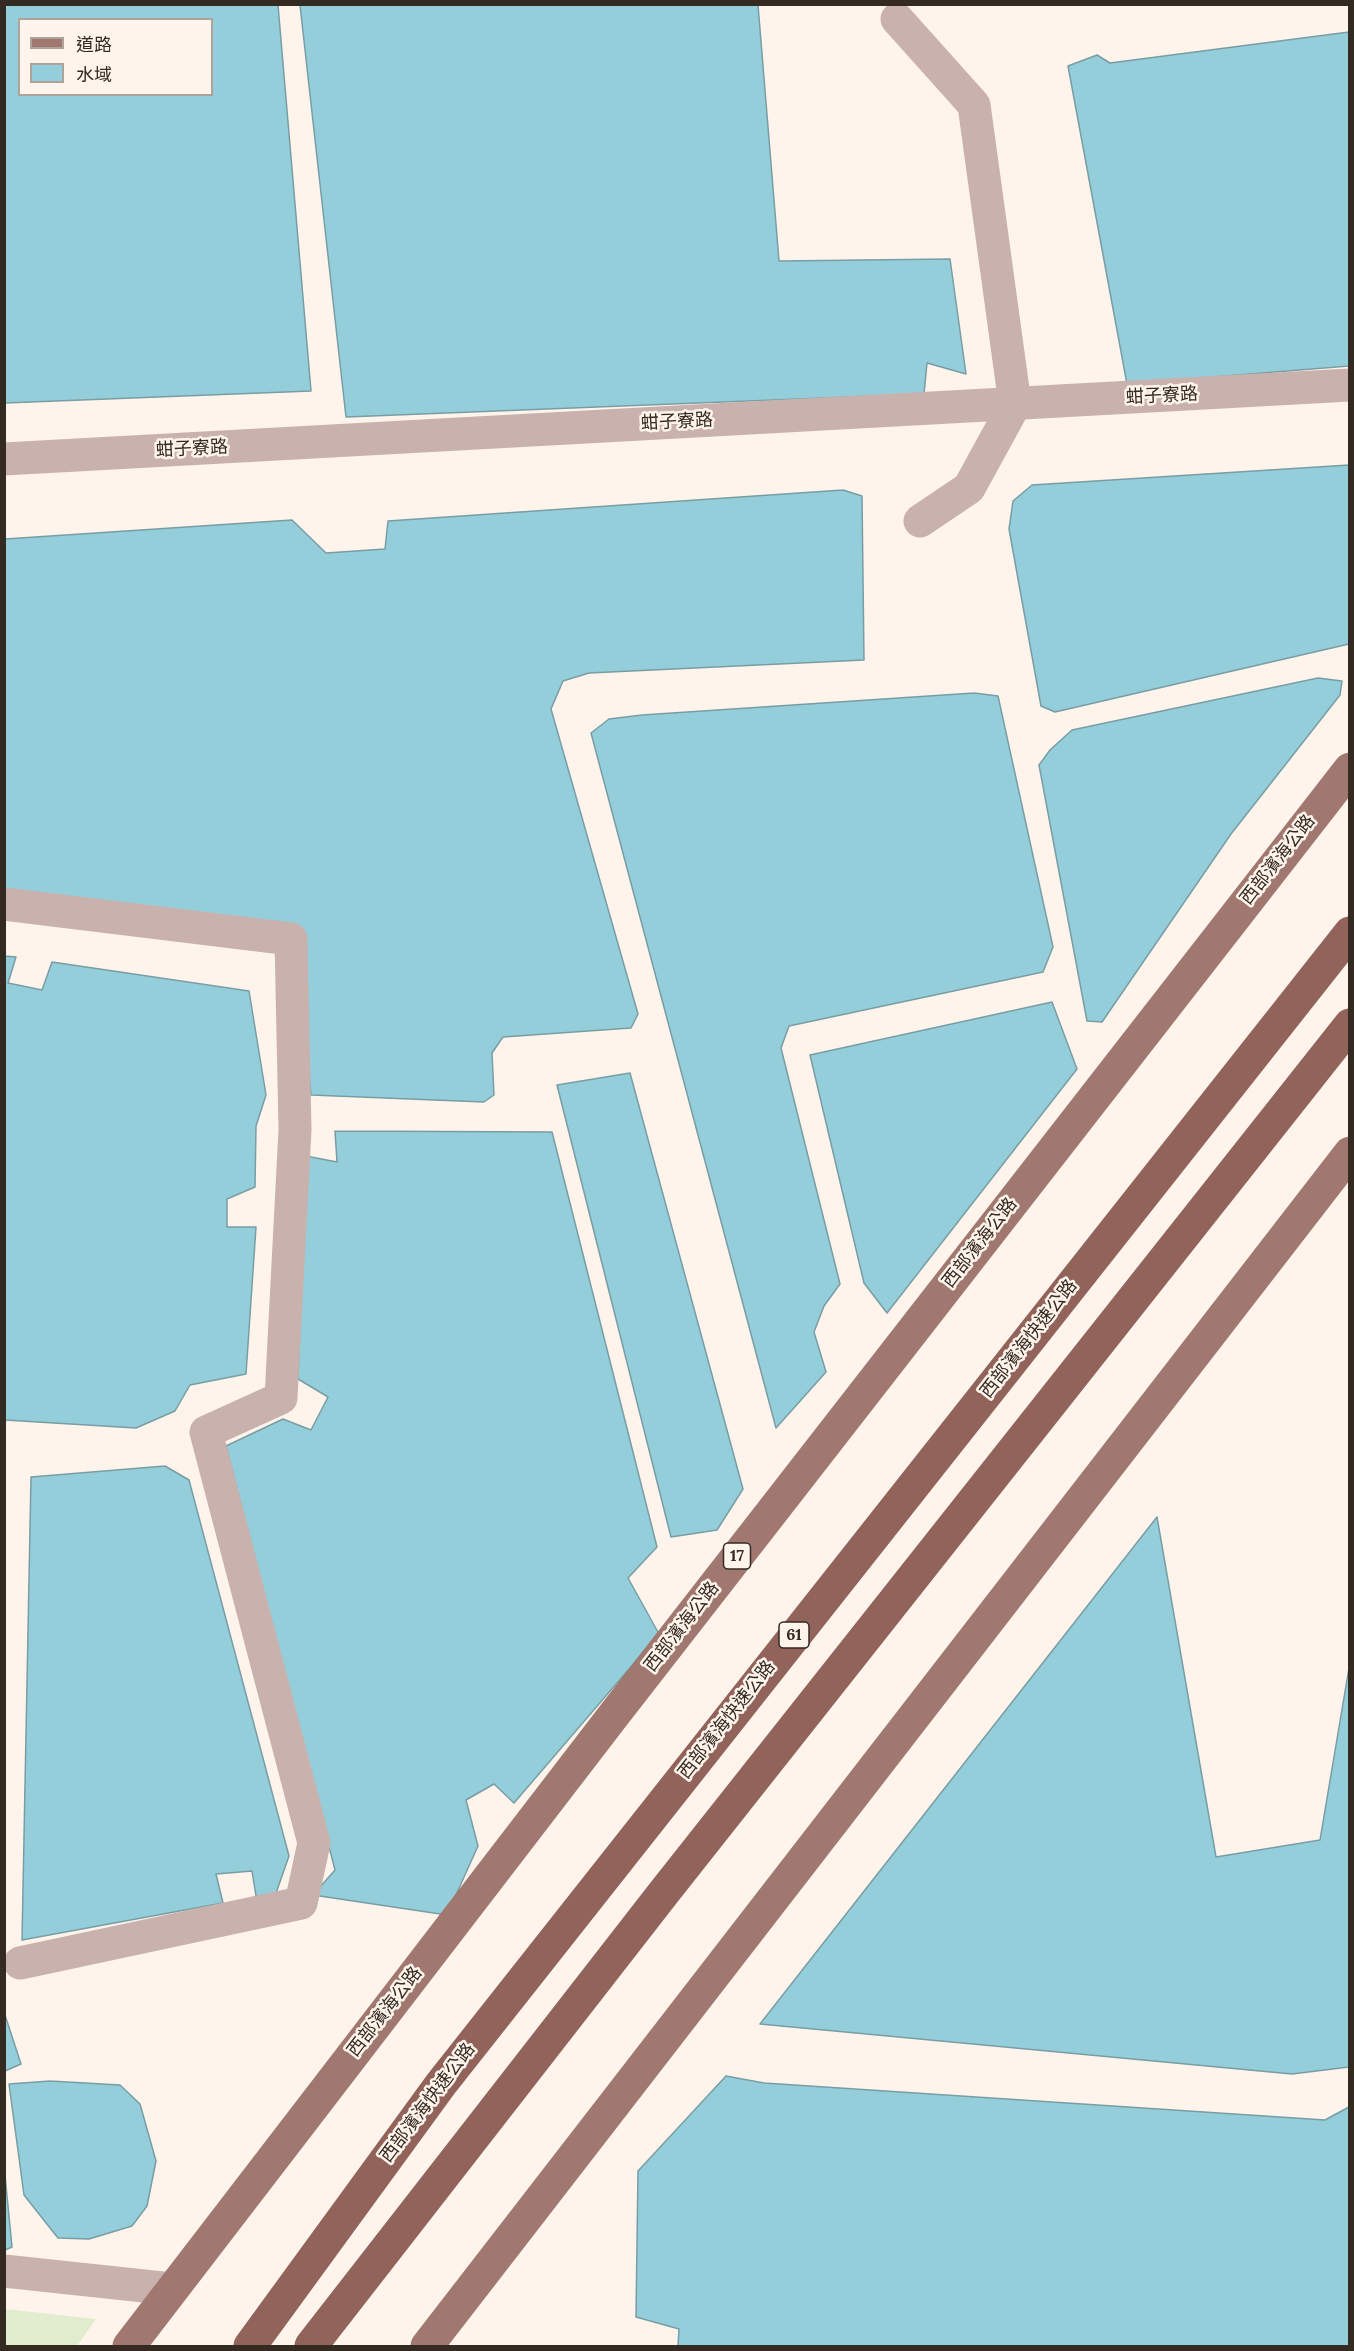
<!DOCTYPE html>
<html>
<head>
<meta charset="utf-8">
<style>
	body { margin:0 }
	#map { position:relative; width:1354px; height:2351px; overflow:hidden; background:#fef4eb; font-family:Lora,"Noto Sans TC",serif }
	canvas { display:block }
	.frame { position:absolute; inset:0; border:6px solid #332a22; pointer-events:none }
	.legend { position:absolute; left:18px; top:18px; width:195px; height:78px; box-sizing:border-box; background:#fef4eb; border:2px solid #ada39b; margin:0; padding:8px 10px; list-style:none; font-size:18px; color:#332a22 }
	.legend li { display:flex; align-items:center; gap:12px; height:30px }
	.legend b { width:30px; border:2px solid #ada39b }
</style>
</head>
<body>
<div id="map">
<canvas width="1354" height="2351"></canvas>
<div class="frame"></div>
<ul class="legend">
<li><b style="height:8px;background:#a07870"></b>道路</li>
<li><b style="height:16px;background:#95cedb"></b>水域</li>
</ul>
</div>
<script>
const c = document.querySelector('canvas').getContext('2d');
c.lineJoin = 'round';
function paint(path, color) {
  c.fillStyle = color;
  c.fill(path, 'evenodd');
}
function toPath(rows) {
  const path = new Path2D();
  for (const r of rows) {
    path.moveTo(r[0], r[1]);
    for (let i = 2; i < r.length; i += 2) path.lineTo(r[i], r[i + 1]);
  }
  return path;
}
function stroke(path, color, width, dash) {
  c.strokeStyle = color;
  c.lineWidth = width;
  c.lineCap = dash ? 'butt' : 'round';
  c.setLineDash(dash || []);
  c.stroke(path);
}
function label(font, color, halo, rows, align = 'center') {
  c.font = font + ' Lora,"Noto Sans TC",serif';
  c.lineWidth = 5;
  c.setLineDash([]);
  c.textBaseline = 'middle';
  c.strokeStyle = halo;
  c.fillStyle = color;
  for (const [text, x, y, turn = 0] of rows) {
    c.save();
    c.translate(x, y);
    c.rotate((+turn || 0) * Math.PI / 180);
    c.textAlign = isNaN(turn) ? turn : align;
    if (halo) c.strokeText(text, 0, 0);
    c.fillText(text, 0, 0);
    c.restore();
  }
}
const green = toPath([
	[5,2309,96,2319,77,2346,5,2346]
]);
const water = toPath([
	[4,5,278,5,311,391,5,403,4,5],
	[20,20,212,20,212,94,20,94,20,20],
	[300,5,758,5,779,261,950,259,966,374,927,363,924,394,346,417,300,5],
	[1349,32,1349,366,1127,384,1068,66,1097,55,1110,63,1349,32],
	[1349,465,1349,644,1055,712,1041,706,1009,529,1013,501,1032,485,1349,465],
	[843,490,862,496,864,660,589,673,563,681,551,709,638,1014,631,1028,503,1037,492,1053,494,1095,484,1102,311,1095,296,944,5,902,5,539,292,520,326,553,385,549,388,521,843,490],
	[1318,678,1342,681,1340,695,1231,834,1102,1022,1087,1021,1039,765,1050,750,1072,730,1318,678],
	[974,693,998,696,1053,947,1043,972,789,1026,781,1048,840,1284,824,1306,814,1332,826,1372,776,1428,591,733,609,719,642,715,974,693],
	[4,956,16,957,8,983,42,990,52,962,249,991,266,1095,256,1126,255,1187,227,1199,227,1227,256,1227,246,1374,190,1385,175,1411,136,1428,5,1420,4,956],
	[1052,1002,1077,1069,887,1313,864,1283,810,1055,1052,1002],
	[630,1073,743,1489,717,1530,671,1537,557,1085,630,1073],
	[335,1131,552,1132,657,1547,628,1578,659,1634,514,1803,494,1784,466,1800,478,1846,447,1915,313,1895,335,1870,226,1446,283,1419,311,1430,328,1397,298,1379,306,1156,337,1162,335,1131],
	[165,1466,189,1480,289,1856,275,1896,256,1896,252,1871,216,1874,223,1903,22,1940,31,1477,165,1466],
	[1157,1517,1216,1857,1320,1840,1349,1668,1349,2067,1292,2074,760,2024,1157,1517],
	[5,2015,21,2064,5,2071,4,2071,5,2015],
	[726,2076,764,2083,1325,2120,1349,2107,1349,2346,678,2346,679,2329,636,2317,638,2171,726,2076],
	[50,2081,120,2085,140,2104,156,2161,147,2206,132,2226,89,2239,58,2238,24,2195,9,2084,50,2081],
	[4,2165,12,2247,5,2250,4,2250,4,2165]
]);
const minor = toPath([
	[897,19,974,105,1015,404,969,488,920,521],
	[4,459,1350,385],
	[4,904,291,939,295,1130,281,1398,206,1432,314,1843,301,1903,20,1963],
	[4,2271,172,2289]
]);
const major = toPath([
	[129,2346,613,1716,1350,769],
	[427,2346,1350,1153]
]);
const highway = toPath([
	[250,2346,441,2084,1350,933],
	[311,2346,665,1891,1350,1025]
]);
const shields = [
	[737,1556,27],
	[794,1635,30]
];
const shieldNames = [
	["17",737,1556],
	["61",794,1635]
];
const streetNames = [
	["蚶子寮路",1162,396,-3],
	["蚶子寮路",677,422,-3],
	["蚶子寮路",192,449,-3],
	["西部濱海公路",1278,860,-52],
	["西部濱海公路",980,1243,-52],
	["西部濱海快速公路",1029,1339,-52],
	["西部濱海公路",682,1627,-52],
	["西部濱海快速公路",727,1720,-52],
	["西部濱海公路",385,2012,-52],
	["西部濱海快速公路",428,2103,-53]
];
paint(green, '#e1edce');
paint(water, '#95cedb');
stroke(water, '#789da4', 1.5);
stroke(minor, '#c9b2ad', 33);
stroke(major, '#a07870', 33);
stroke(highway, '#91635a', 33);
for (const [x, y, w] of shields) {
  const box = new Path2D();
  box.roundRect(x - w / 2, y - 13, w, 26, 4.5);
  c.fillStyle = '#fef4eb';
  c.fill(box);
  stroke(box, '#332a22', 1.5);
}
label('bold 16px', '#332a22', null, shieldNames);
label('18px', '#332a22', '#fef4eb', streetNames);
</script>
</body>
</html>
